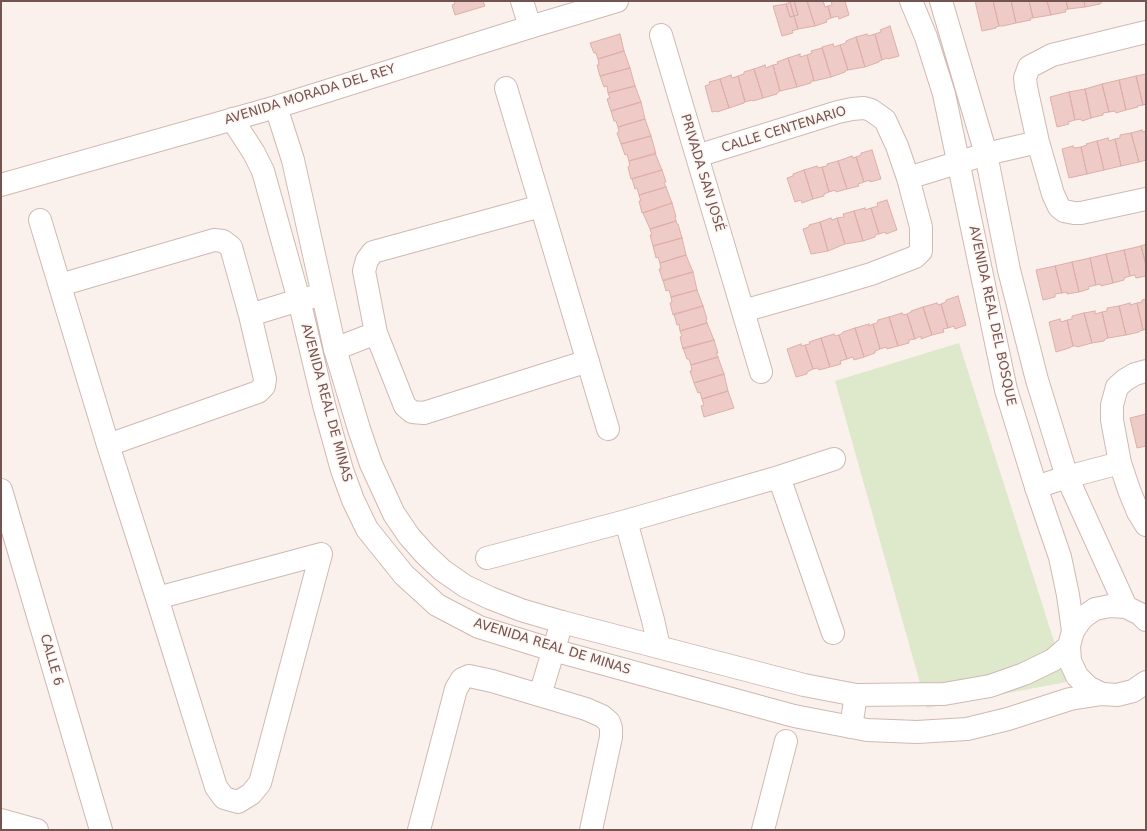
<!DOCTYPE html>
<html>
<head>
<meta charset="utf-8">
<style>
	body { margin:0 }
	#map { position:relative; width:1147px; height:831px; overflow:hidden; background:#fbf1ec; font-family:"DejaVu Sans",sans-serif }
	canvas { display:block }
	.frame { position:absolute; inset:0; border:2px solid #745450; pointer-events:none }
</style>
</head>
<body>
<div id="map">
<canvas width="1147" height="831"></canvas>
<div class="frame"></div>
</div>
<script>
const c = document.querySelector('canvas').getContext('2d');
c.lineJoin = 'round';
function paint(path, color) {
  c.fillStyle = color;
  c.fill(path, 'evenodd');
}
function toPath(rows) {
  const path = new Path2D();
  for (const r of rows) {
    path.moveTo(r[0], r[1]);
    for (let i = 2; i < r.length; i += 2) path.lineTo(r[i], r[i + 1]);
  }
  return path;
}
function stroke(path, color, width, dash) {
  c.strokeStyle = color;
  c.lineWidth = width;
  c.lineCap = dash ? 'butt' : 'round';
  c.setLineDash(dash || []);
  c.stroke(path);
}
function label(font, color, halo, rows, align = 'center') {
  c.font = font + ' "DejaVu Sans",sans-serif';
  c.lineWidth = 3.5;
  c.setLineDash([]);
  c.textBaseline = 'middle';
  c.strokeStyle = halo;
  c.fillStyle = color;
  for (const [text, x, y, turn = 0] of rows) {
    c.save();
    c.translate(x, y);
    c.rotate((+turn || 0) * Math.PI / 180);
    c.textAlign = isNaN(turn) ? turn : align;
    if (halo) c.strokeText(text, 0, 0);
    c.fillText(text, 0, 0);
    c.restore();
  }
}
const green = toPath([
	[959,343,1067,682,927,708,835,381]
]);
const building = toPath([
	[454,1,483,1,485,6,455,15,452,5,455,4,454,1],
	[794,1,798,15,794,16,790,2,794,1],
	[794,1,807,1,815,26,798,29,794,16,798,15,794,1],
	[807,1,823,1,825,7,828,6,831,18,826,20,827,22,815,26,807,1],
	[831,1,845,1,849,15,839,19,838,16,831,18,828,6,832,5,831,1],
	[975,1,993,1,999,26,996,27,996,28,982,31,975,1],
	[993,1,1011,1,1016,23,1003,26,999,26,993,1],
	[1011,1,1029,1,1033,18,1030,18,1031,20,1016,23,1011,1],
	[1029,1,1047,1,1051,15,1033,18,1029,1],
	[1047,1,1066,1,1068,9,1065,10,1066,12,1065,12,1051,15,1047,1],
	[1066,1,1084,1,1085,7,1068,9,1066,1],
	[1084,1,1103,1,1100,4,1085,7,1084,1],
	[790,2,794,16,790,17,786,4,790,2],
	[786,4,790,17,794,16,798,29,792,31,793,33,782,36,773,6,786,4],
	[890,26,899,56,888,59,887,58,882,60,875,34,881,32,880,30,890,26],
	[620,34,624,51,598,59,596,53,594,53,590,43,620,34],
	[867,34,868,36,875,34,882,60,879,61,879,62,865,67,856,37,867,34],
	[856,37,865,67,848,70,840,45,846,43,846,41,856,37],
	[833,44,834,47,840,45,848,70,845,71,845,72,831,77,822,47,833,44],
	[822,48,831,77,814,81,807,55,812,53,811,51,822,48],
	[624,51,630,68,600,76,597,65,599,65,598,59,624,51],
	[800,54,800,57,807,55,814,81,811,81,811,83,797,87,788,58,800,54],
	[788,58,797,87,780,91,773,65,778,64,777,62,788,58],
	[765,65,766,68,773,65,780,91,777,93,777,94,763,98,754,69,765,65],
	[630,68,635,86,608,93,607,86,604,87,600,76,630,68],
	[754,69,763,98,753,101,752,100,745,102,738,76,744,74,744,72,754,69],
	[1146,74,1146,104,1143,105,1136,76,1146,74],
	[731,75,732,78,738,76,745,102,744,102,744,103,729,108,720,79,731,75],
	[1136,76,1143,105,1137,106,1138,107,1126,110,1119,80,1136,76],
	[720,79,729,108,717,112,716,111,712,112,705,86,710,84,709,82,720,79],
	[1119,80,1126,110,1116,113,1115,111,1109,112,1102,84,1119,80],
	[1102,84,1109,112,1103,113,1103,115,1091,118,1085,89,1102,84],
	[635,86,641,102,611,111,607,99,610,98,608,93,635,86],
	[1085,89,1091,118,1082,121,1081,119,1075,120,1069,92,1085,89],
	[1069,92,1075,120,1068,122,1069,124,1057,127,1050,97,1069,92],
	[641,102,645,119,618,127,616,121,614,121,611,111,641,102],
	[645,119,651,136,621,144,617,133,619,132,618,127,645,119],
	[1142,130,1143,132,1146,131,1146,160,1139,162,1131,133,1142,130],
	[1131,133,1139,162,1121,166,1115,139,1120,138,1120,135,1131,133],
	[651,136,656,154,629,161,627,154,625,155,621,144,651,136],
	[1108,138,1109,141,1115,139,1121,166,1104,170,1097,141,1108,138],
	[1097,141,1104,170,1087,174,1081,147,1087,145,1086,144,1097,141],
	[1073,146,1074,148,1081,147,1087,174,1069,178,1062,149,1073,146],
	[872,150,881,179,870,182,870,180,864,182,856,157,861,155,861,153,872,150],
	[655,153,662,170,631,179,628,167,630,166,629,161,655,153],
	[852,156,853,158,856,157,864,182,858,184,859,186,847,189,838,161,852,156],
	[838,161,847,189,836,192,835,190,829,192,822,167,827,166,827,164,838,161],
	[817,166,818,168,822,167,829,192,824,194,824,196,813,199,804,170,817,166],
	[662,170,666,182,664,183,666,187,639,195,637,188,635,189,632,179,662,170],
	[804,170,813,199,802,203,801,200,795,202,787,178,793,176,793,174,804,170],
	[666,187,672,203,642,213,639,201,641,201,639,195,666,187],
	[887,200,897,230,886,234,885,232,879,234,871,208,878,206,877,203,887,200],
	[672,203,676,217,675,217,676,221,650,229,643,213,672,203],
	[865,208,865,210,871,208,879,234,875,235,875,237,863,241,854,211,865,208],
	[854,211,863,241,845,244,837,218,844,217,843,214,854,211],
	[831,218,832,220,837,218,845,244,828,251,820,222,831,218],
	[676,221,677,224,678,224,682,238,653,246,650,235,652,235,650,229,676,221],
	[820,222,828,251,811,254,803,229,809,227,809,225,820,222],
	[682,238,686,255,660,263,658,257,656,258,653,246,682,238],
	[1146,244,1146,265,1141,246,1146,244],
	[1141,246,1146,265,1146,276,1136,278,1135,275,1130,276,1124,250,1141,246],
	[1124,250,1130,276,1124,278,1124,280,1113,283,1106,254,1124,250],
	[1106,254,1113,283,1101,286,1101,284,1096,285,1090,258,1106,254],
	[686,255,693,272,663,281,659,269,661,269,660,263,686,255],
	[1090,258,1096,285,1088,287,1089,289,1079,292,1072,262,1090,258],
	[1072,262,1079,292,1067,294,1067,292,1062,293,1055,266,1072,262],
	[1055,266,1062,293,1055,294,1055,297,1043,300,1036,270,1055,266],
	[693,272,697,290,671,297,669,290,666,291,663,280,693,272],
	[697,290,703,306,673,315,670,303,672,302,671,297,697,290],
	[958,296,966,325,955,329,954,326,948,328,941,304,946,302,946,300,958,296],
	[1146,299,1146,329,1143,330,1137,303,1142,302,1142,300,1146,299],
	[937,303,938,305,941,304,948,328,943,329,944,332,932,335,923,307,937,303],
	[1130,303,1130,305,1137,303,1143,330,1140,331,1139,332,1126,335,1119,306,1130,303],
	[703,306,707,319,706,320,707,323,680,331,679,324,677,325,674,314,703,306],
	[1119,306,1126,335,1108,338,1102,312,1107,311,1107,308,1119,306],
	[923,307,932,335,921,339,921,336,915,339,907,314,911,312,911,311,923,307],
	[1095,311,1095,314,1102,312,1108,338,1105,339,1104,341,1092,343,1084,313,1095,311],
	[902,313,903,315,907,314,915,339,909,340,909,343,898,346,889,317,902,313],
	[1084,313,1092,343,1077,347,1076,346,1073,346,1067,320,1072,319,1072,316,1084,313],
	[889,317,898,346,887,349,886,347,880,349,873,324,877,323,878,320,889,317],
	[1060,319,1061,322,1067,320,1073,346,1069,348,1056,352,1049,322,1060,319],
	[707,323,714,340,683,349,680,337,682,336,680,331,707,323],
	[869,324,869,326,873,324,880,349,875,351,875,353,864,357,855,328,869,324],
	[855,328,864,357,854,360,853,357,847,359,839,335,843,333,843,332,855,328],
	[834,334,835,336,839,335,847,359,840,361,841,364,830,367,821,338,834,334],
	[821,338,830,367,819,370,818,368,813,369,805,345,810,344,809,342,821,338],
	[714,340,718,353,716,353,718,357,691,365,689,359,687,359,683,348,714,340],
	[801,344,801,346,805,345,813,369,807,372,807,374,796,377,787,349,801,344],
	[718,357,724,374,694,383,690,371,692,371,691,365,718,357],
	[724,374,728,391,702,399,700,392,698,393,694,383,724,374],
	[728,391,734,408,704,417,701,406,704,405,702,399,728,391],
	[1146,414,1146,446,1137,448,1130,418,1146,414]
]);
const street = toPath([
	[522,1,530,27],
	[1146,32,1052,55,1029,67,1025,78,1026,87,1038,142,1053,194,1059,207,1064,211,1074,213,1081,213,1146,199],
	[661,35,761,372],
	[506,88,608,429],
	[697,156,838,112,852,109,864,108,871,110,885,120,897,146,908,178,921,227,921,251,915,257,871,274,824,288,743,311],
	[908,178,986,154,1038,142],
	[541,206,373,252,367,260,364,271,376,333,405,406,412,412,424,413,588,361],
	[40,220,108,445,157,598,216,787,224,798,238,802,251,794,260,783,321,554],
	[60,285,214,240,223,241,231,247,250,315,265,379,264,386,258,392,108,445],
	[250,315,299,300,322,295],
	[335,349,376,333],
	[1146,371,1135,374,1125,380,1117,387,1112,405,1112,420,1120,463,1129,490,1138,512,1146,525],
	[779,477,833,633],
	[1036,487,1067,477,1120,463],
	[626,521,653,620,659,647],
	[487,558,626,521,779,477,834,459],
	[157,598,321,554],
	[540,695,562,622],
	[851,727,856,695],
	[1,820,37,830],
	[419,830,456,689,462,679,469,676,492,681,586,709,602,716,609,722,611,728,611,737,591,830],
	[763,830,786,741]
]);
const secondary = toPath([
	[911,1,926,37,944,94,1006,390,1036,487,1060,557,1068,595,1073,631],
	[941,1,986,154,1009,270,1037,380,1067,477,1126,607],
	[276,107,293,160,335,349,359,429,371,464,394,514,409,536,425,554,442,570,465,586,490,598,521,610,562,622,804,685,856,695,944,694,990,686,1024,674,1053,660,1069,646],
	[232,119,254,153,263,171,299,300,324,405,342,470,353,500,367,529,404,575,437,605,479,627,553,650,794,716,867,730,917,732,967,729,1008,719,1070,699,1102,694],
	[1,185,276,107,530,27,617,1],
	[1,490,101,830],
	[1146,620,1140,614,1126,607,1110,606,1095,609,1082,618,1073,631,1069,646,1070,661,1077,676,1088,687,1102,694,1117,695,1133,691,1146,682]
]);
const streetNames = [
	["AVENIDA MORADA DEL REY",310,95,-17],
	["CALLE CENTENARIO",784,130,-17],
	["PRIVADA SAN JOSÉ",702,173,73],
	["AVENIDA REAL DEL BOSQUE",992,316,78],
	["AVENIDA REAL DE MINAS",326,403,75],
	["AVENIDA REAL DE MINAS",552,647,17],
	["CALLE 6",51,660,74]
];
paint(green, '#dee8cb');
paint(building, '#eecbc6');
stroke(building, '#dfaea8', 1);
stroke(street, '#cfb9b4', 24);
stroke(secondary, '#d1b8b2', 24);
stroke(street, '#fff', 22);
stroke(secondary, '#fff', 22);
label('13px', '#745450', '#fef6f2', streetNames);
</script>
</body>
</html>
